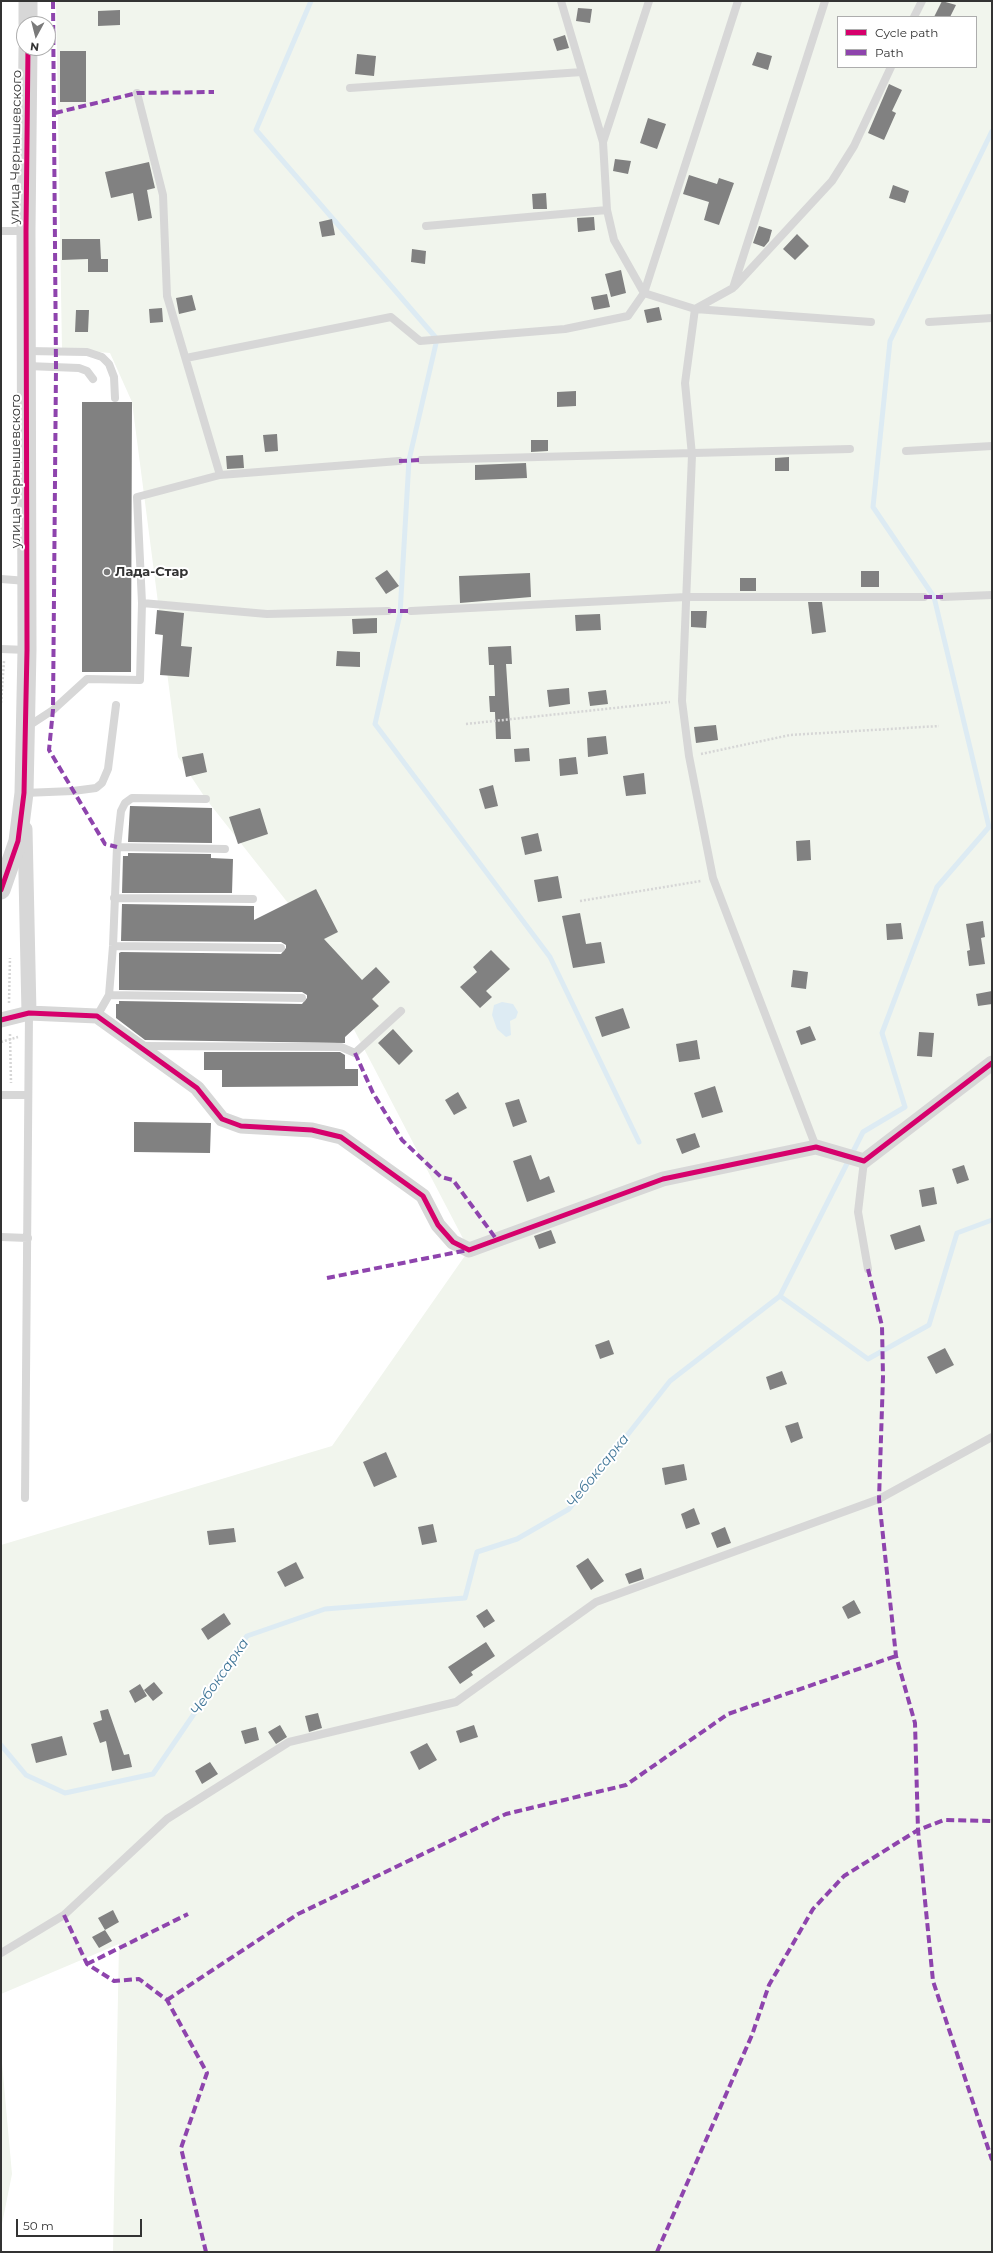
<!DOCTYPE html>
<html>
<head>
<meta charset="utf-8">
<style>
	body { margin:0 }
	#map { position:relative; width:993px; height:2253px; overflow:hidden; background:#fff; font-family:Montserrat,sans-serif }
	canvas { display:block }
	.frame { position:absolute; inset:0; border:2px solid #333; pointer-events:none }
	.legend { position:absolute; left:837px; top:16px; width:140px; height:52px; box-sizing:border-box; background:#fff; border:1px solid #adadad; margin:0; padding:5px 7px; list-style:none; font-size:12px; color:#333 }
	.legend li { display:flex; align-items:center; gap:8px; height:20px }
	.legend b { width:20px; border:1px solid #adadad }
	.north { position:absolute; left:16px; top:16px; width:40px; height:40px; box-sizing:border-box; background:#fff; border:1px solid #adadad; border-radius:50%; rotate:187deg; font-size:11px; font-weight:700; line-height:16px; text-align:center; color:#333 }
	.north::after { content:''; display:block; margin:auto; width:14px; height:18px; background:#7a7a7a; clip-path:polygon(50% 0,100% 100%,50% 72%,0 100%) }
	.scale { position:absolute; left:16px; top:2219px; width:126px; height:18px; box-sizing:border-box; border:2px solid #333; border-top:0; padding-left:5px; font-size:12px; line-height:14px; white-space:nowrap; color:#333; -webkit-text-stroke:3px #fff; paint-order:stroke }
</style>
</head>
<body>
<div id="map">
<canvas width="993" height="2253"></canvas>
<div class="frame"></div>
<ul class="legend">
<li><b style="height:5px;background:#d6006c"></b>Cycle path</li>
<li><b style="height:5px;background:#8e44ad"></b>Path</li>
</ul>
<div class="north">N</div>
<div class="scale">50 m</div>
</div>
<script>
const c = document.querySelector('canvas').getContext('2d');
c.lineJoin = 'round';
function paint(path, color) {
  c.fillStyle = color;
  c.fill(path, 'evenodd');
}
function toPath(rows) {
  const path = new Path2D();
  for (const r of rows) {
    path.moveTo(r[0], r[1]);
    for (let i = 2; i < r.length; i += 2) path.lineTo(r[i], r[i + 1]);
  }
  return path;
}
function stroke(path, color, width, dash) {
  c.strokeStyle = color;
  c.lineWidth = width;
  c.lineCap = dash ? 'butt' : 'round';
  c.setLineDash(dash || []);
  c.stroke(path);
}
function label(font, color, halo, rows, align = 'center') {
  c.font = font + ' Montserrat,sans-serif';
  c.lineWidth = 4;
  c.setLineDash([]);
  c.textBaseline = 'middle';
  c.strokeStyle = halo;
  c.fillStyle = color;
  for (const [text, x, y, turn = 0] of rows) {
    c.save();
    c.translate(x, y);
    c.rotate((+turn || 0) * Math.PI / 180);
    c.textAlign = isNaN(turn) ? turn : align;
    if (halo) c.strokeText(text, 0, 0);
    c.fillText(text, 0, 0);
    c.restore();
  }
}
const green = toPath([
	[56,1,992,1,992,2252,113,2252,119,1944,1,1994,1,1545,332,1446,469,1250,288,903,206,799,178,757,132,402,110,353,62,349],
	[838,17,976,17,976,67,838,67],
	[1,2052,12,2174,1,2229]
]);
const water = toPath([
	[502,1002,513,1004,518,1012,516,1018,510,1021,511,1035,506,1037,497,1029,492,1015,494,1005]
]);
const stream = toPath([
	[311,1,256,130,437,339,409,460,400,614,375,724,550,957,639,1142],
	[780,1296,863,1132,905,1107,882,1033,937,887,989,827,934,597,873,507,890,341,992,131],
	[1,1745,26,1775,65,1793,153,1774,247,1636,325,1609,465,1598,477,1552,517,1539,569,1509,670,1381,780,1296,868,1359,929,1325,957,1233,992,1220]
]);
const building = toPath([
	[942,1,956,5,950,17,934,17],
	[578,8,592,9,590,23,576,21],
	[120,10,120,25,98,26,98,11],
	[565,35,569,48,557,51,553,39],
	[60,51,86,51,86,102,60,102],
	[757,52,772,56,768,70,752,65],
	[357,54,376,56,374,76,355,74],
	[889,84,902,90,892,111,896,113,884,140,868,133],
	[648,118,666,124,657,149,640,143],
	[615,159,631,161,628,174,613,171],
	[149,162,155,188,147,190,152,218,138,221,133,193,111,198,105,172],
	[689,175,717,184,719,178,734,183,719,225,704,220,709,202,683,194],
	[893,185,909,191,905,203,889,198],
	[546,193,547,209,533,209,532,194],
	[594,217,595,230,578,232,577,218],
	[332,219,335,235,322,237,319,222],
	[759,226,772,230,769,241,764,247,753,243],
	[797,234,809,246,795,260,783,249],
	[62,239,100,239,101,259,108,259,108,272,88,272,88,259,62,260],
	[412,249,426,251,425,264,411,262],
	[621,270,626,293,611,297,605,274],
	[607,294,610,307,594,310,591,297],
	[192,295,196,310,179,314,176,298],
	[659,307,662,320,647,323,644,310],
	[162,308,163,322,150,323,149,309],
	[76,310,89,310,88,332,75,332],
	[576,391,576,406,557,407,557,392],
	[82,402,132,402,131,672,82,672],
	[277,434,278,451,265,452,263,435],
	[531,440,548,440,548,451,531,452],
	[243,455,244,468,227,469,226,456],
	[789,457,789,471,775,471,775,458],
	[526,463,527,478,475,480,475,465],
	[387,570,399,586,386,594,375,578],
	[861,571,879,571,879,587,861,587],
	[530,573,531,597,460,603,459,576],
	[740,578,756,578,756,591,740,591],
	[808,602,822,602,826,632,812,634],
	[157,610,184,613,181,646,192,647,189,677,160,675,163,635,155,634],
	[691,611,707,611,706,628,691,627],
	[600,614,601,630,576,631,575,615],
	[377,618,377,633,353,634,352,619],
	[511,646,512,664,506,664,511,739,496,739,495,712,490,712,489,696,495,696,494,665,489,665,488,647],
	[337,651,360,652,360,667,336,666],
	[569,688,570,704,549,707,547,690],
	[606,690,608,704,590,706,588,692],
	[716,725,718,740,696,743,694,727],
	[606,736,608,754,588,757,587,738],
	[529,748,530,761,515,762,514,749],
	[203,753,207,772,186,777,182,757],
	[576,757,578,774,560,776,559,759],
	[644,773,646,794,626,796,623,776],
	[493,785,498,806,485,809,479,789],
	[130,806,212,808,212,843,128,842],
	[260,808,268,834,238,844,229,817],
	[538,833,542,851,525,855,521,837],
	[810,840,811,860,797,861,796,841],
	[128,853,211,854,211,858,233,859,232,893,122,893,123,856,128,856],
	[558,876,562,898,538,902,534,880],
	[316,889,338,932,324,939,362,980,376,967,390,982,372,999,379,1006,345,1037,345,1043,145,1040,116,1018,116,1004,119,1004,119,1001,302,1004,307,998,307,995,302,992,119,990,119,953,121,952,281,954,286,948,286,945,281,942,121,941,122,904,254,906,254,920],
	[580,913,586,944,601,942,605,963,573,968,562,916],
	[983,921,985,937,981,938,985,964,969,966,967,951,970,950,966,924],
	[901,923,903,939,887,940,886,924],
	[491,950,510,969,486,991,492,997,480,1008,460,987,477,972,473,967],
	[793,970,808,972,806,989,791,987],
	[992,991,992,1004,978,1006,976,994],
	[623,1008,630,1028,602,1037,595,1017],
	[810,1026,816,1040,801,1045,796,1031],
	[393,1029,413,1051,399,1065,378,1043],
	[919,1032,934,1033,932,1057,917,1056],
	[697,1040,700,1059,679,1062,676,1044],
	[204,1052,340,1052,345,1055,345,1069,358,1069,358,1086,222,1087,222,1070,204,1070],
	[715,1086,723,1112,702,1118,694,1093],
	[458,1092,467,1108,454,1115,445,1100],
	[519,1099,527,1122,513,1127,505,1103],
	[134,1122,211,1123,210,1153,134,1152],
	[695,1133,700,1147,682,1154,676,1139],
	[531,1155,540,1180,549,1176,555,1192,527,1202,513,1161],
	[964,1165,969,1180,957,1184,952,1169],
	[934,1187,937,1204,922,1207,919,1190],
	[920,1225,925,1241,895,1250,890,1235],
	[551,1230,556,1243,539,1249,534,1236],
	[609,1340,614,1354,600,1359,595,1345],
	[945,1348,954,1365,936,1374,927,1357],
	[782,1371,787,1384,770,1390,766,1377],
	[798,1422,803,1438,791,1443,785,1426],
	[386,1452,397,1477,374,1487,363,1462],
	[684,1464,687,1480,665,1485,662,1468],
	[694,1508,700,1524,686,1529,681,1514],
	[433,1524,437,1542,422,1545,418,1527],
	[725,1527,731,1543,717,1548,711,1533],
	[234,1528,236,1542,209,1545,207,1531],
	[588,1558,604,1581,591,1590,576,1566],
	[296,1562,304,1578,285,1587,277,1572],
	[641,1568,644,1579,629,1584,625,1574],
	[854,1600,861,1613,848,1619,842,1607],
	[487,1609,495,1621,484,1628,476,1616],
	[224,1613,231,1624,208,1640,201,1629],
	[486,1642,495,1656,471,1672,473,1675,460,1684,448,1667],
	[154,1682,163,1693,153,1701,144,1690],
	[140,1684,147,1696,135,1703,129,1691],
	[108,1709,124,1755,129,1754,132,1767,112,1771,106,1741,100,1743,93,1723,102,1720,100,1711],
	[318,1713,322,1728,309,1732,305,1716],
	[280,1725,287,1737,276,1744,268,1732],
	[474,1725,478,1737,460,1743,456,1731],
	[256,1727,259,1740,245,1744,241,1731],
	[62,1736,67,1755,36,1763,31,1744],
	[427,1743,437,1760,419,1770,410,1752],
	[210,1762,218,1774,202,1784,195,1771],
	[113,1910,119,1922,105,1930,98,1918],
	[105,1930,112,1941,99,1948,92,1937]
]);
const path = toPath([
	[1,703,4,661],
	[466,724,670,702],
	[701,754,790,735,939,726],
	[580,901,701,881],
	[9,1003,10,958],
	[10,1034,11,1083],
	[1,1042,18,1037]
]);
const service = toPath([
	[561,1,603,142,607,210,614,240,644,293,695,309,871,322],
	[914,17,922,1],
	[350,88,582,72],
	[137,93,163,195,167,296,220,475],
	[603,142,649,1],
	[426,226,607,210],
	[1,231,26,231],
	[735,286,832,181,854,146,891,67],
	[929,322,992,318],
	[27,351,87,352,102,357,109,364,114,377,115,398],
	[186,358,391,317,420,341,565,329,628,316,644,293,738,1],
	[27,366,79,368,87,371,93,379],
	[906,451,992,446],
	[421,460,850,449],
	[1,579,27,581],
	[943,597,992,595],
	[142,603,267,614,388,611],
	[411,611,686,597,924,597],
	[1,649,27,650],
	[27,727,53,710,87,679,140,680,142,603,137,497,220,475,399,461],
	[24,793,73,791,96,788,102,783,108,769,116,705],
	[117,847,225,849],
	[114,898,253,899],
	[113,946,281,948],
	[109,995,302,998],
	[97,1016,109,995,113,946,117,847,121,811,125,803,132,798,206,799],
	[140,1046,341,1047,355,1053,401,1011],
	[1,1095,27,1095],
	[816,1147,713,878,689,756,682,701,692,455,685,383,695,309,733,288,825,1],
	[864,1161,858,1212,868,1269],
	[1,1237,28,1238],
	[25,1498,29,1013],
	[1,1953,64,1915,167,1819,289,1742,456,1702,596,1602,879,1499,992,1437]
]);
const minor = toPath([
	[25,829,29,1013],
	[1,1020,29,1013,97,1016,197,1088,222,1119,241,1126,312,1130,341,1137,423,1196,438,1225,453,1242,469,1250,663,1179,816,1147,864,1161,992,1063]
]);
const tertiary = toPath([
	[28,24,28,1],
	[1,890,18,841,24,793,27,650,26,231,28,48]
]);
const quiet = toPath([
	[53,1,56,367,53,710,49,750,105,844,117,847],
	[55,113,137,93,214,92],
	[399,461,421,460],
	[924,597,943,597],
	[388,611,411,611],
	[355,1053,373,1093,402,1140,441,1177,453,1180,497,1240],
	[868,1269,882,1326,883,1377,879,1499,896,1656,915,1723,918,1830,933,1981,992,2160],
	[327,1278,468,1250],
	[64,1915,87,1964,114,1981,139,1979,167,2000,207,2073,181,2148,206,2252],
	[87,1964,188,1914],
	[167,2000,298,1914,506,1814,626,1785,728,1714,896,1656],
	[657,2252,752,2035,769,1985,813,1909,844,1876,918,1830,944,1820,992,1821]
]);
const cycleway = toPath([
	[1,890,18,841,24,793,27,650,26,231,28,48],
	[1,1020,29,1013,97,1016,197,1088,222,1119,241,1126,312,1130,341,1137,423,1196,438,1225,453,1242,469,1250,663,1179,816,1147,864,1161,992,1063]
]);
const markers = [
	[107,572,4,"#7a7a7a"]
];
const streetNames = [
	["улица Чернышевского",16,147,-89],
	["улица Чернышевского",16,471,-90]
];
const poiNames = [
	["Лада-Стар",115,572]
];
const waterNames = [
	["Чебоксарка",598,1471,-51],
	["Чебоксарка",220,1677,-55]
];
paint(green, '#f1f5ed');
paint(water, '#ddebf3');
stroke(stream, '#ddebf3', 5);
paint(building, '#818181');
stroke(path, '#d6d6d6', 2.5, [2, 2]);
stroke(service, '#d7d7d7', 8);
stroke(minor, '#d7d7d7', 15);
stroke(tertiary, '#d7d7d7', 19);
stroke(quiet, '#8e44ad', 4, [8, 4]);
stroke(cycleway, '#d6006c', 5);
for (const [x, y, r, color] of markers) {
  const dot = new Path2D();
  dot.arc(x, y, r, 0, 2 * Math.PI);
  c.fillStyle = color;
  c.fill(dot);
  stroke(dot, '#fff', 1.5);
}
label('13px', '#333', '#fff', streetNames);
label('bold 13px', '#333', '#fff', poiNames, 'left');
label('italic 14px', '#3f7597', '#fff', waterNames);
</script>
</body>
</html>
